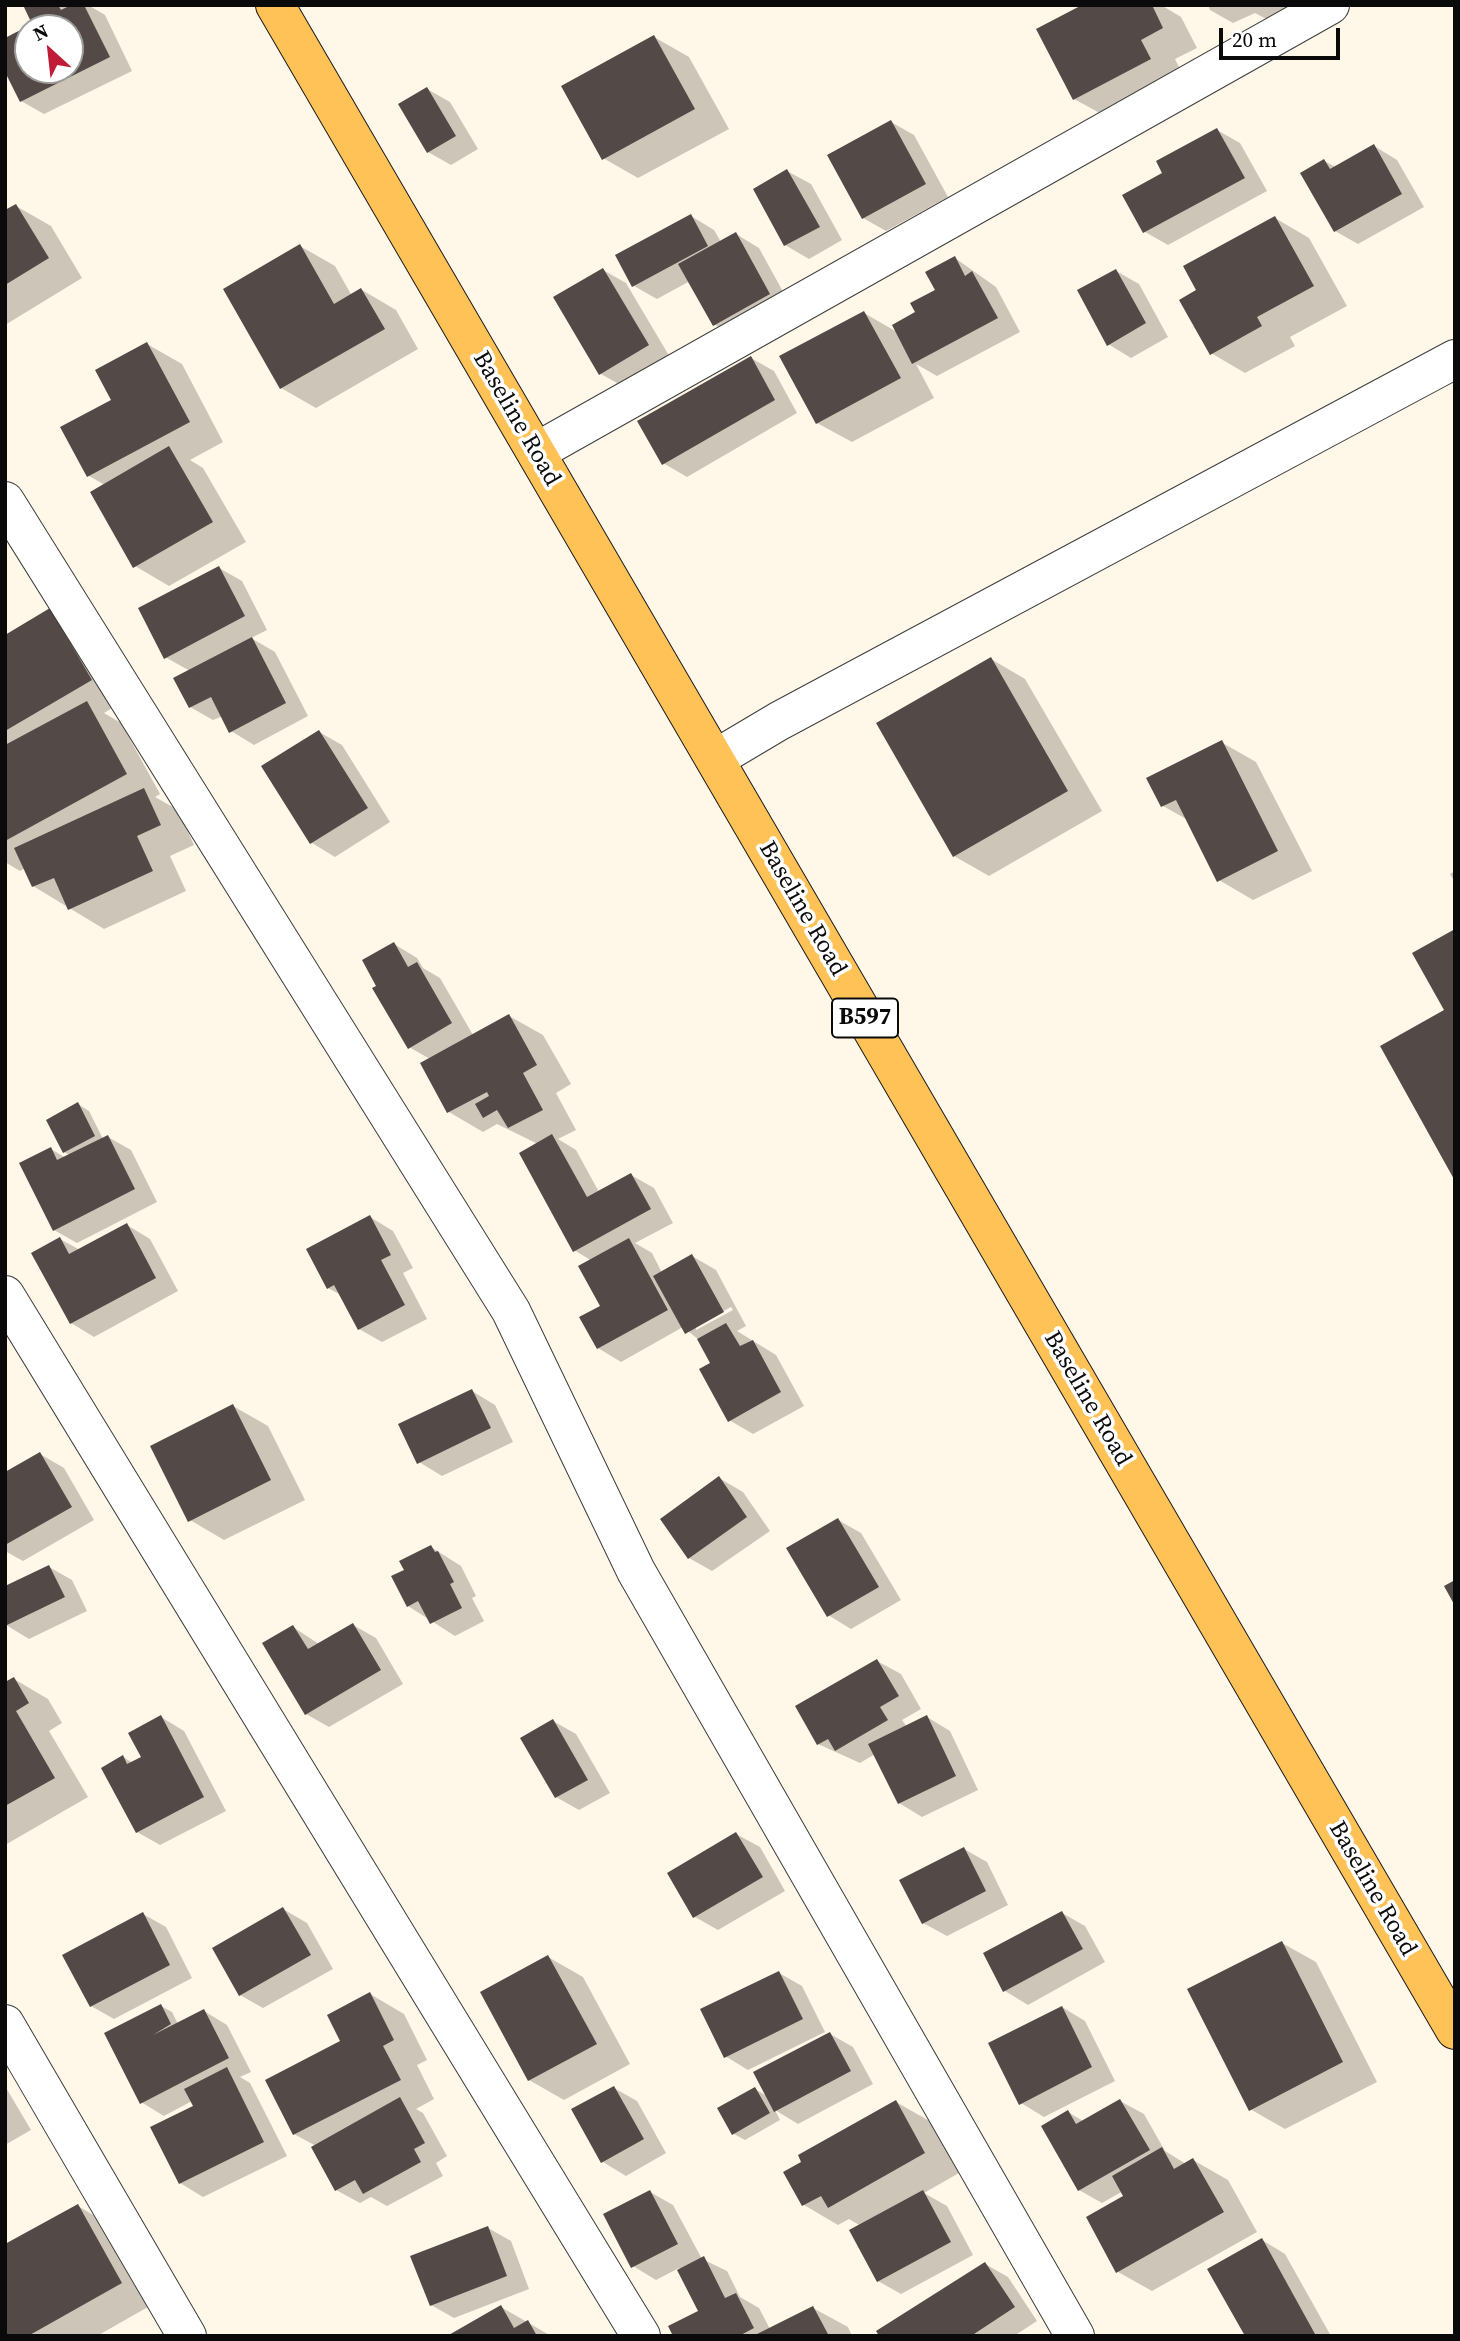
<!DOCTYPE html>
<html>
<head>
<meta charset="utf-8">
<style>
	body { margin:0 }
	#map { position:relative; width:1460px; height:2341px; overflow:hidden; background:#fff7e7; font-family:"Source Serif 4",serif }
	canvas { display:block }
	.frame { position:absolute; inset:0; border:7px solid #0a0a0a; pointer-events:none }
	.north { position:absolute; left:14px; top:14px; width:70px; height:70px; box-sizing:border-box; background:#fff; border:2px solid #9d9d9d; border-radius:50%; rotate:333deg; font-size:19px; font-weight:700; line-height:28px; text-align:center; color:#0a0a0a }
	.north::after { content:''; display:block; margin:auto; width:24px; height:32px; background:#c01c37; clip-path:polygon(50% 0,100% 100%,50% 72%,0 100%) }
	.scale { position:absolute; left:1219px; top:28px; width:121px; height:32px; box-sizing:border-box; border:4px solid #0a0a0a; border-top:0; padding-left:9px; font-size:21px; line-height:24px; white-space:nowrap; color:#0a0a0a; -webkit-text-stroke:5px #fff; paint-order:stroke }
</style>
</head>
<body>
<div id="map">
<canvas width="1460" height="2341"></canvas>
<div class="frame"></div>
<div class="north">N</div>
<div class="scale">20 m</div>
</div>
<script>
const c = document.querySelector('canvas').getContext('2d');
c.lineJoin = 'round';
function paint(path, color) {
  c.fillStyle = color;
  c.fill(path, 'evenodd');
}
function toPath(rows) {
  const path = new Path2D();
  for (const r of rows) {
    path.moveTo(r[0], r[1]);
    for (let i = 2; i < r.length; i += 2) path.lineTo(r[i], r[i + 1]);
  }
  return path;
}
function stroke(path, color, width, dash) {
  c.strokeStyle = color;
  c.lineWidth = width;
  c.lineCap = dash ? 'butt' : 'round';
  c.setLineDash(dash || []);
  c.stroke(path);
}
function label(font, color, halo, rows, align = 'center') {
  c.font = font + ' "Source Serif 4",serif';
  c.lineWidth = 7;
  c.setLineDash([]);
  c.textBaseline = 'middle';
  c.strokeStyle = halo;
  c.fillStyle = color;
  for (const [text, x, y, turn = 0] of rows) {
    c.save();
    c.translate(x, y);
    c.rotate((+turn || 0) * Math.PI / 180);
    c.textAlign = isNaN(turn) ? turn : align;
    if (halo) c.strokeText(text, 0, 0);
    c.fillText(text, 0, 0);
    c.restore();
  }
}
const shadow = toPath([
	[25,5,88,5,105,15,132,71,44,114,21,101,28,28,28,70,70,70,70,28,29,28,34,25],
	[1086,5,1161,5,1181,17,1197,48,1175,59,1185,79,1109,118,1074,99],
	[1208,5,1294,5,1270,21,1255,13,1233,23,1210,10],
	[654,37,689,57,729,129,638,178,603,158],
	[427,89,450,102,478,149,451,165,428,152],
	[891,122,914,135,948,197,886,231,863,218],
	[1217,130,1240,143,1267,191,1168,245,1145,232,1165,174],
	[1374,146,1397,160,1424,207,1358,244,1335,231,1324,161,1336,167],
	[787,171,811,184,842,240,809,259,785,245],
	[16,206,51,226,82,278,5,325,5,212],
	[691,216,714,230,721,242,736,234,759,248,792,308,737,338,714,324,690,281,657,299,634,286],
	[1275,218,1309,238,1347,306,1290,337,1295,346,1245,373,1211,353,1199,291],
	[300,246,335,266,352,296,362,290,396,310,418,349,316,408,281,388],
	[955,258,996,287,1020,332,937,376,916,364,934,398,852,442,817,423,864,313,897,332,938,290],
	[603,270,626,283,671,359,624,387,601,374],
	[1116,271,1139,284,1168,337,1131,358,1108,344],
	[147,344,182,364,223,442,190,460,203,468,246,542,169,586,135,566,105,485,89,476,63,428,113,401],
	[751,358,774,371,797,413,687,477,663,463],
	[219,568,242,581,267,630,251,638,275,652,308,716,254,745,231,731,223,716,213,720,190,707,190,671,165,657],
	[50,611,125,700,104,713,121,723,160,794,155,797,178,810,194,845,170,856,186,891,104,929,33,886,25,868,20,871,5,862,5,637],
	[991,659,1025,679,1102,811,989,876,954,856],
	[319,732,342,745,390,822,335,857,312,843,264,766],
	[1221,742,1256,762,1312,871,1253,900,1219,880,1188,820,1163,806],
	[1455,871,1455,882,1450,874],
	[394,944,417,958,423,968,440,978,473,1035,509,1016,543,1035,571,1084,556,1093,576,1130,558,1139,576,1150,599,1192,631,1175,654,1188,673,1223,635,1243,652,1253,662,1273,692,1256,716,1270,746,1326,737,1331,776,1355,804,1406,753,1434,729,1420,713,1364,699,1340,683,1327,621,1362,598,1348,602,1307,592,1261,574,1250,538,1144,497,1124,483,1132,449,1112,430,1059,409,1047,379,987],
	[731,1307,733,1310,696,1330,696,1326],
	[78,1104,89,1111,103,1139,108,1137,131,1150,157,1202,77,1243,54,1230,51,1149,66,1158,71,1156,64,1152],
	[370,1217,393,1231,413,1268,403,1273,427,1319,382,1342,359,1329,341,1295,328,1288],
	[127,1225,150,1239,178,1291,94,1337,71,1323,60,1239,80,1250],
	[472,1391,495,1405,513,1442,442,1476,419,1462],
	[233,1406,268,1426,305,1500,224,1540,190,1520],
	[40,1454,64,1468,94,1520,23,1561,5,1551,5,1474],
	[719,1478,743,1492,770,1531,712,1571,689,1558],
	[838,1520,861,1533,901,1600,851,1629,828,1615],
	[431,1547,461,1566,476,1596,472,1598,484,1621,455,1636,408,1606,406,1570],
	[49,1567,72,1580,87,1611,29,1639,6,1625],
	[353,1625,376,1638,403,1684,329,1727,306,1714,293,1627,319,1644],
	[877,1661,901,1674,921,1709,902,1720,907,1727,927,1717,950,1731,978,1790,922,1817,899,1803,875,1754,860,1763,818,1744],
	[14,1679,48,1699,62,1723,49,1731,88,1797,5,1845,5,1684],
	[161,1717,184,1731,226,1811,160,1845,137,1832,123,1757,133,1763,144,1758],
	[553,1721,576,1734,610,1793,579,1810,556,1797],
	[736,1834,760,1847,785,1891,718,1930,695,1917,669,1874],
	[964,1849,987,1862,1008,1905,947,1936,923,1923],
	[283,1909,307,1923,333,1969,263,2008,240,1995],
	[1062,1913,1085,1926,1105,1962,1028,2005,1005,1991,985,1954],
	[143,1914,166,1927,192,1978,114,2019,91,2006],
	[1282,1943,1316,1962,1377,2082,1285,2129,1250,2109],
	[548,1957,583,1977,630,2064,564,2100,529,2080],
	[779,1973,802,1986,825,2032,748,2070,725,2056],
	[370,1994,404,2014,427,2060,417,2065,434,2099,416,2109,423,2113,447,2156,436,2163,443,2176,387,2206,371,2197,360,2203,336,2190,316,2146,294,2134],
	[161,2006,172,2012,178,2024,204,2011,227,2025,251,2072,240,2077,250,2083,287,2156,203,2197,180,2183,195,2107,192,2101,164,2116,141,2102,106,2034],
	[1062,2007,1085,2021,1115,2081,1044,2117,1021,2103],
	[830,2034,853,2047,873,2084,798,2124,775,2110,780,2120,745,2140,734,2134,755,2089,767,2096],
	[5,2086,31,2130,5,2145],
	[614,2088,637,2101,666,2153,626,2176,603,2162,574,2110],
	[1120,2101,1144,2114,1165,2151,1186,2164,1193,2160,1228,2180,1257,2232,1152,2291,1118,2272,1126,2196,1123,2191,1102,2203,1079,2190,1068,2112,1083,2121],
	[896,2102,931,2122,959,2173,924,2193,947,2206,973,2255,901,2294,878,2281,861,2226,849,2219,838,2225,804,2205,803,2163],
	[650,2192,673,2205,702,2259,727,2271,740,2297,759,2308,770,2329,813,2308,848,2327,852,2336,675,2336,700,2312,679,2268,656,2280,633,2266],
	[78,2206,112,2226,155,2303,97,2336,5,2336],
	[488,2228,511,2241,529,2289,454,2318,431,2305],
	[1262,2240,1285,2254,1331,2336,1247,2336],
	[985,2264,1008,2277,1037,2321,1014,2336,881,2336],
	[501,2307,551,2336,450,2336]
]);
const building = toPath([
	[23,5,58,5,61,10,71,5,84,5,110,57,20,102,5,72,5,38,32,24],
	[28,28,70,28,70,70,28,70],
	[1082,5,1152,5,1163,28,1141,40,1151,59,1073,100,1036,29],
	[654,35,695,109,602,160,561,86],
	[427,87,456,136,427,153,398,104],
	[891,120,926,184,862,219,827,155],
	[1217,128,1245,178,1143,233,1122,195,1162,173,1156,161],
	[1374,144,1402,194,1334,232,1300,173,1324,159,1330,169],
	[787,169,820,227,784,246,753,189],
	[16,204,49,258,5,285,5,210],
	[691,214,708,246,632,287,615,255],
	[1275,216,1314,286,1257,317,1262,326,1210,355,1179,300,1196,290,1183,266],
	[736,232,770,294,713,326,678,264],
	[300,244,334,304,361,288,385,329,280,389,223,289],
	[955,256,965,276,972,271,998,318,912,364,892,325,915,312,910,303,935,290,925,272],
	[603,268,649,345,599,375,553,297],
	[1116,269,1146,323,1107,346,1077,290],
	[864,311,901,378,816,424,779,356],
	[147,342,190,422,87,477,60,427,111,400,95,370],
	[751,356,775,400,662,465,637,421],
	[169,446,213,522,133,568,90,492],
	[219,566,245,616,164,659,138,608],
	[50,608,92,680,5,731,5,635],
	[252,637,286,703,229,733,211,697,189,708,173,678],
	[991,657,1068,791,953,857,876,723],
	[87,701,127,774,5,841,5,745],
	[319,730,368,808,310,844,261,766],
	[1222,740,1278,851,1217,882,1176,800,1161,807,1146,778],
	[144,788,161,825,137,836,153,871,68,910,54,878,32,887,14,848],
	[1455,929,1455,1181,1380,1046,1444,1010,1412,953],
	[394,942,408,967,417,962,452,1023,408,1049,372,988,376,986,362,960],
	[509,1014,537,1065,523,1073,543,1110,508,1128,497,1110,483,1118,475,1104,489,1096,487,1092,447,1113,420,1063],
	[78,1102,95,1136,63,1153,46,1120],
	[552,1134,587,1197,631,1173,651,1209,573,1252,519,1153],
	[108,1135,135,1189,53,1231,19,1163,51,1147,57,1160],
	[370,1215,391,1255,381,1260,405,1305,358,1330,334,1285,327,1289,306,1249],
	[127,1223,156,1278,70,1324,31,1253,60,1237,69,1254],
	[629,1238,668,1310,597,1349,579,1317,600,1306,578,1266],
	[692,1254,724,1312,685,1334,653,1276],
	[726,1323,740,1346,753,1340,781,1392,728,1422,699,1369,710,1363,697,1339],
	[472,1389,491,1428,417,1464,398,1424],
	[233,1404,271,1480,188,1522,150,1446],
	[40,1452,72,1507,5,1545,5,1472],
	[719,1476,747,1517,688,1559,660,1519],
	[838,1518,879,1587,827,1617,786,1548],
	[431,1545,435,1552,438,1551,454,1582,450,1584,462,1608,430,1624,418,1601,407,1607,391,1576,404,1570,399,1561],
	[49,1565,65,1597,5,1626,5,1586],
	[1455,1580,1455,1606,1444,1586],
	[353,1623,381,1670,305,1715,262,1643,293,1625,308,1649],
	[877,1659,899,1696,880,1707,888,1720,835,1751,828,1739,817,1745,795,1706],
	[14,1677,29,1703,16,1711,55,1778,5,1806,5,1682],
	[161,1715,204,1797,136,1833,101,1768,123,1755,127,1764,141,1757,128,1733],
	[927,1715,956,1776,898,1804,868,1744],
	[553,1719,588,1780,555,1798,520,1738],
	[736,1832,763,1877,693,1918,667,1873],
	[964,1847,986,1891,922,1924,899,1880],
	[283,1907,311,1955,239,1996,212,1948],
	[1062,1911,1083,1949,1003,1992,983,1953],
	[143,1912,170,1965,90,2007,62,1955],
	[1282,1941,1343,2062,1249,2111,1187,1989],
	[548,1955,597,2044,528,2081,480,1992],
	[779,1971,803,2019,724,2058,700,2009],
	[370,1992,394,2040,383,2046,401,2080,293,2135,265,2080,340,2041,327,2015],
	[161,2004,171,2024,153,2035,204,2009,229,2058,140,2104,104,2033],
	[1062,2006,1092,2067,1019,2105,988,2043],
	[830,2032,851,2071,774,2112,753,2072],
	[227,2067,264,2142,179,2184,150,2127,193,2106,184,2089],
	[614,2086,644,2139,601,2163,571,2109],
	[755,2087,770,2113,732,2135,717,2108],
	[400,2097,425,2143,414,2149,421,2162,363,2194,355,2180,335,2191,311,2147],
	[1120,2099,1150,2150,1078,2191,1041,2126,1068,2110,1076,2124],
	[896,2100,925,2153,828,2208,821,2196,802,2206,783,2172,801,2162,798,2155],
	[1162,2147,1174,2169,1193,2158,1224,2212,1116,2273,1086,2217,1123,2196,1112,2176],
	[650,2190,678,2244,631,2268,603,2214],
	[923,2190,951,2242,877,2282,849,2230],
	[78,2204,122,2283,28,2336,5,2336,5,2244],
	[488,2226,507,2276,430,2306,410,2256],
	[1262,2238,1315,2334,1313,2336,1245,2336,1207,2269],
	[704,2256,725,2298,736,2293,754,2328,739,2336,673,2336,668,2326,698,2311,677,2270],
	[985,2262,1015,2307,971,2336,879,2336,876,2331],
	[501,2305,514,2328,528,2320,537,2336,447,2336],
	[813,2306,829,2336,753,2336]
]);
const minor = toPath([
	[536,452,1330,5],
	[5,501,511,1311,636,1571,1075,2336],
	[715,759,779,721,1455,359],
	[5,1295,641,2336],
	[5,2024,187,2336]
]);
const primary = toPath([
	[275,5,1455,2030]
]);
const shields = [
	[865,1018,66]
];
const shieldNames = [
	["B597",865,1018]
];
const streetNames = [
	["Baseline Road",516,419,60],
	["Baseline Road",802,909,60],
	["Baseline Road",1087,1399,60],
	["Baseline Road",1372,1889,60]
];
paint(shadow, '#0003');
paint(building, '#534946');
stroke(minor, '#3d3d3d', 40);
stroke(primary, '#1b1b1b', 40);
stroke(minor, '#fff', 38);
stroke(primary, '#ffc257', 38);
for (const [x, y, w] of shields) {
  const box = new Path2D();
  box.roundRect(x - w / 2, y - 19.5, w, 39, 5);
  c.fillStyle = '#fff';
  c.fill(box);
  stroke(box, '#0a0a0a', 2);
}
label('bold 23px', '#0a0a0a', null, shieldNames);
label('24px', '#0a0a0a', '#fff', streetNames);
</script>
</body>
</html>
